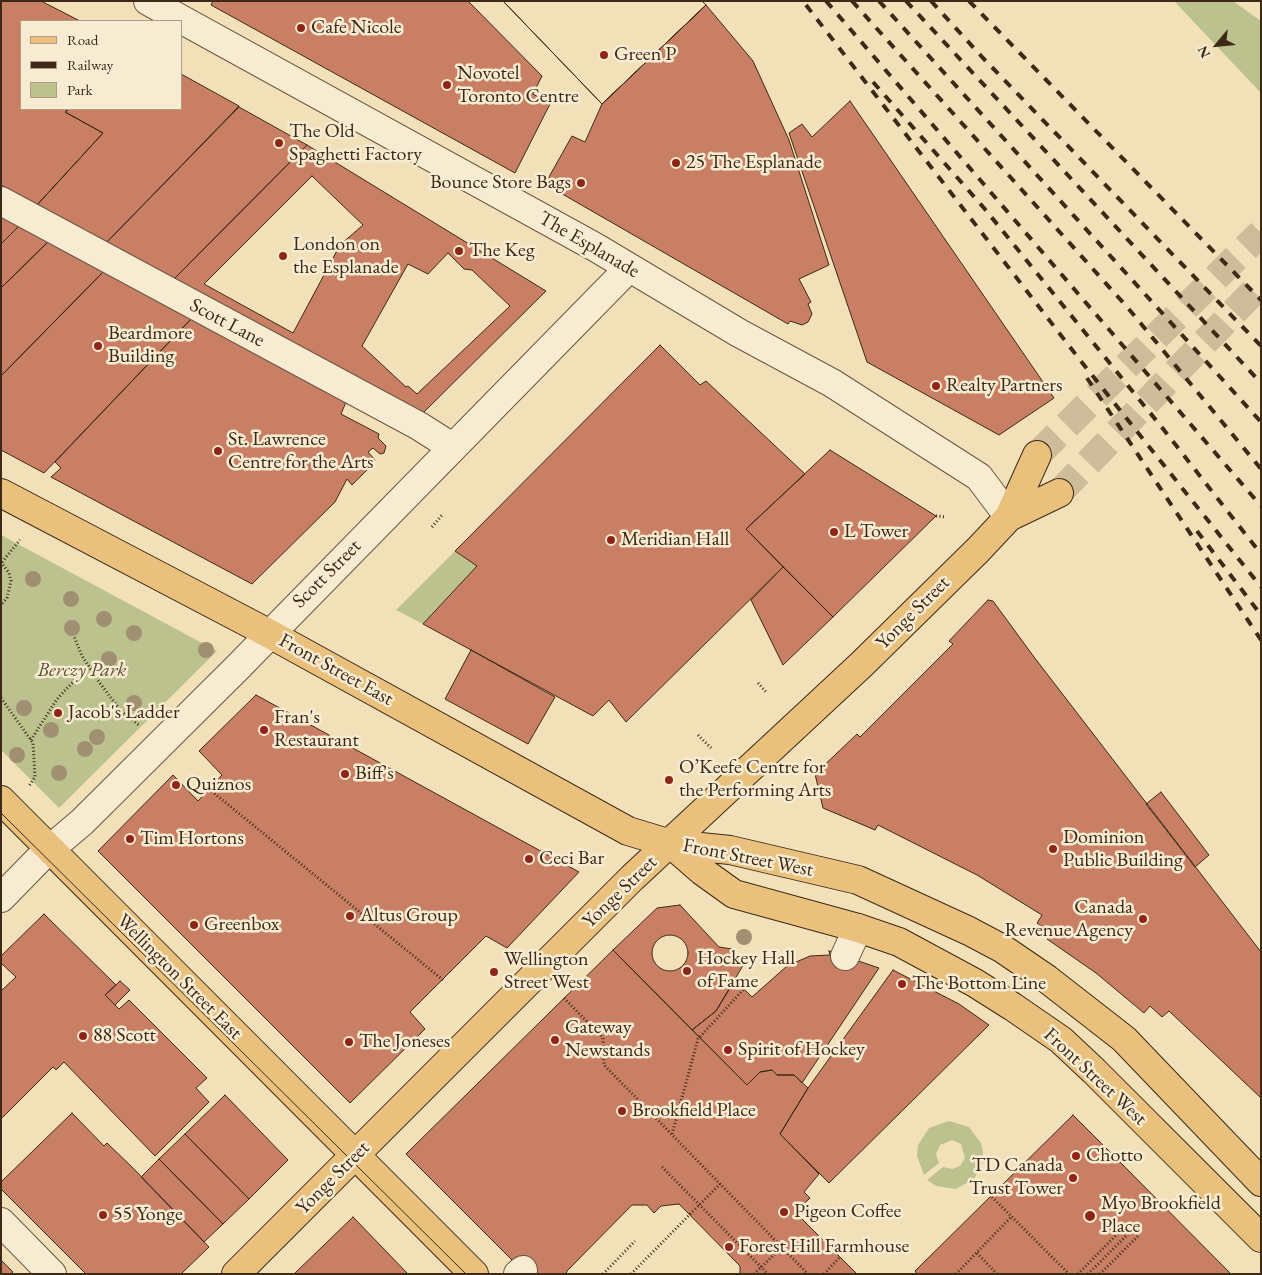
<!DOCTYPE html>
<html>
<head>
<meta charset="utf-8">
<style>
	body { margin:0 }
	#map { position:relative; width:1262px; height:1275px; overflow:hidden; background:#f2e0b9; font-family:"EB Garamond",serif }
	canvas { display:block }
	.frame { position:absolute; inset:0; border:2px solid #3d2918; pointer-events:none }
	.legend { position:absolute; left:20px; top:20px; width:162px; height:90px; box-sizing:border-box; background:#f7ebd2; border:1px solid #ad9d88; margin:0; padding:6px 9px; list-style:none; font-size:15px; color:#3d2918 }
	.legend li { display:flex; align-items:center; gap:10px; height:25px }
	.legend b { width:25px; border:1px solid #ad9d88 }
	.north { position:absolute; left:1192px; top:20px; width:50px; height:50px; -webkit-text-stroke:4px #f7ebd2; paint-order:stroke; rotate:242deg; font-size:14px; font-weight:700; line-height:20px; text-align:center; color:#3d2918 }
	.north::after { content:''; display:block; margin:auto; width:18px; height:22px; background:#3d2918; clip-path:polygon(50% 0,100% 100%,50% 72%,0 100%) }
</style>
</head>
<body>
<div id="map">
<canvas width="1262" height="1275"></canvas>
<div class="frame"></div>
<ul class="legend">
<li><b style="height:6px;background:#e9c07c"></b>Road</li>
<li><b style="height:6px;background:#3d2918"></b>Railway</li>
<li><b style="height:14px;background:#bcc28e"></b>Park</li>
</ul>
<div class="north">N</div>
</div>
<script>
const c = document.querySelector('canvas').getContext('2d');
c.lineJoin = 'round';
function paint(path, color) {
  c.fillStyle = color;
  c.fill(path, 'evenodd');
}
function toPath(rows) {
  const path = new Path2D();
  for (const r of rows) {
    if (r.length === 3) {
      path.moveTo(r[0] + r[2], r[1]);
      path.arc(r[0], r[1], r[2], 0, 2 * Math.PI);
      continue;
    }
    path.moveTo(r[0], r[1]);
    for (let i = 2; i < r.length; i += 2) path.lineTo(r[i], r[i + 1]);
  }
  return path;
}
function stroke(path, color, width, dash) {
  c.strokeStyle = color;
  c.lineWidth = width;
  c.lineCap = dash ? 'butt' : 'round';
  c.setLineDash(dash || []);
  c.stroke(path);
}
function label(font, color, halo, rows, align = 'center') {
  c.font = font + ' "EB Garamond",serif';
  c.lineWidth = 5;
  c.setLineDash([]);
  c.textBaseline = 'middle';
  c.strokeStyle = halo;
  c.fillStyle = color;
  for (const [text, x, y, turn = 0] of rows) {
    c.save();
    c.translate(x, y);
    c.rotate((+turn || 0) * Math.PI / 180);
    c.textAlign = isNaN(turn) ? turn : align;
    if (halo) c.strokeText(text, 0, 0);
    c.fillText(text, 0, 0);
    c.restore();
  }
}
const green = toPath([
	[1174,1,1233,1,1261,21,1261,93],
	[1,535,217,651,59,808,1,750],
	[455,551,477,566,423,624,396,610],
	[949,1121,969,1127,981,1143,983,1152,983,1162,974,1179,956,1189,936,1186,927,1180,943,1167,952,1169,960,1166,965,1158,961,1144,952,1140,940,1145,936,1154,939,1163,924,1175,917,1156,918,1145,929,1128]
]);
const building = toPath([
	[1,1,41,1,80,21,21,21,21,109,69,109,65,112,103,133,37,205,1,185,1,1],
	[213,1,468,1,542,76,533,94,550,104,515,173,211,5,213,1],
	[503,1,702,1,706,5,602,104,503,1],
	[503,1,702,1,706,5,602,104,503,1],
	[706,5,753,61,789,140,829,265,799,279,811,302,808,304,812,314,808,322,802,325,790,321,788,324,545,184,572,136,585,142,602,104,706,5],
	[181,74,239,106,107,242,37,205,103,133,65,112,69,109,181,109,181,74],
	[850,101,1054,398,999,435,867,362,789,133,802,124,812,137,850,101],
	[239,107,307,145,174,279,107,242,239,107],
	[307,145,546,291,422,414,174,279,307,145],
	[312,176,363,225,340,245,293,333,204,284,312,176],
	[1,211,22,223,1,244,1,211],
	[22,223,50,240,1,288,1,244,22,223],
	[50,240,106,269,1,376,1,288,50,240],
	[448,253,464,269,472,270,510,306,417,394,408,386,406,387,362,346,408,264,428,274,448,253],
	[106,269,193,317,44,473,1,450,1,376,106,269],
	[193,317,346,402,341,414,379,434,378,438,386,446,384,453,380,454,373,448,368,452,375,460,371,466,352,485,347,479,335,502,252,584,51,477,61,468,55,462,193,317],
	[660,345,700,385,706,381,805,474,746,529,783,567,626,722,609,700,593,716,423,624,477,566,455,551,660,345],
	[830,450,936,516,833,617,746,529,830,450],
	[783,567,833,617,783,665,751,600,783,567],
	[988,600,993,601,1034,657,1261,952,1261,1098,1169,1011,1162,1017,1150,1006,1144,1013,1096,973,1047,939,1052,933,1037,923,1042,915,977,875,878,825,875,830,823,808,815,774,857,734,860,737,953,644,949,641,988,600],
	[471,650,555,697,528,744,445,699,471,650],
	[256,695,579,872,507,948,486,936,410,1012,425,1029,350,1103,98,851,173,775,198,801,222,775,199,751,256,695],
	[1161,792,1209,855,1195,867,1146,804,1161,792],
	[680,905,719,947,732,949,745,962,716,1011,692,1030,613,950,657,908,680,905],
	[44,914,116,985,105,995,119,1009,129,1000,207,1078,196,1088,209,1102,155,1156,64,1062,56,1070,53,1067,1,1119,1,991,16,977,1,963,1,956,44,914],
	[670,953,18],
	[613,950,747,1085,760,1072,772,1070,777,1075,794,1075,808,1088,780,1134,819,1174,804,1192,810,1198,795,1212,857,1274,526,1274,406,1154,613,950],
	[829,951,879,968,802,1083,794,1075,777,1075,772,1070,760,1072,747,1085,692,1030,716,1011,735,980,752,997,787,966,810,956,830,955,829,951],
	[893,970,959,1004,989,1025,829,1183,780,1134,808,1088,893,970],
	[120,981,130,990,115,1005,105,995,120,981],
	[225,1095,288,1160,249,1199,185,1134,225,1095],
	[72,1113,104,1146,107,1143,133,1168,209,1247,181,1274,86,1274,1,1189,1,1182,72,1113],
	[1073,1115,1114,1156,1231,1274,917,1274,915,1271,1073,1115],
	[185,1134,249,1199,223,1224,159,1159,185,1134],
	[159,1159,223,1224,204,1242,141,1177,159,1159],
	[679,1204,740,1266,740,1274,566,1274,567,1271,632,1205,647,1205,654,1213,661,1206,679,1204],
	[353,1217,408,1274,294,1274,353,1217],
	[1,1260,13,1272,11,1274,1,1274,1,1260]
]);
const majorTunnel = toPath([
	[1037,455,1261,233],
	[1059,493,1261,284]
]);
const path = toPath([
	[936,516,946,517],
	[432,527,442,515],
	[1,562,9,573,11,581,7,598,1,605],
	[2,562,20,540],
	[72,631,82,656,99,682,121,711,140,726],
	[758,683,767,693],
	[1,698,33,743,35,777,29,786],
	[698,735,711,748],
	[31,740,57,699,88,666],
	[209,789,443,980],
	[564,998,603,1038,604,1065,808,1274],
	[672,1134,698,1039,744,989],
	[662,1167,768,1274],
	[992,1197,1069,1274],
	[977,1253,997,1274],
	[603,1274,635,1241],
	[631,1274,720,1184],
	[754,1274,782,1247],
	[824,1274,840,1257],
	[956,1274,1012,1216],
	[1078,1274,1127,1224],
	[1088,1274,1133,1229],
	[1100,1274,1139,1235]
]);
const minor = toPath([
	[148,1,595,247,739,333,832,383,979,477,1009,517],
	[1,201,419,426,452,447],
	[1,898,43,855,82,822,238,667,629,268],
	[845,956,858,928],
	[1,1222,52,1274],
	[518,1274,523,1270]
]);
const major = toPath([
	[1,493,268,633,628,831,671,844,730,850,858,880,969,931,1003,949,1047,979,1124,1039,1261,1182],
	[1009,517,1059,493],
	[1,800,474,1274],
	[671,844,702,871,734,894,858,928,899,942,975,983,1013,1007,1061,1040,1094,1071,1261,1238],
	[236,1274,632,878,862,664,978,550,1009,517,1037,455]
]);
const tram = toPath([
	[1,813,466,1274]
]);
const rail = toPath([
	[826,1,1261,506],
	[852,1,1128,308,1261,469],
	[879,1,1261,422],
	[906,1,1261,383],
	[931,1,983,58,1261,346],
	[969,1,1261,300],
	[806,5,1080,360,1261,587],
	[873,82,984,208,1164,430,1261,554],
	[1087,378,1261,640],
	[1197,531,1261,615]
]);
const trees = [
	[33,579],
	[71,599],
	[104,619],
	[72,628],
	[134,633],
	[206,650],
	[109,659],
	[134,703],
	[24,708],
	[51,730],
	[97,737],
	[85,749],
	[17,755],
	[59,773],
	[744,937]
];
const markers = [
	[301,28,5,"#8f2418"],
	[604,55,5,"#8f2418"],
	[447,85,5,"#8f2418"],
	[279,143,5,"#8f2418"],
	[676,163,5,"#8f2418"],
	[581,183,5,"#8f2418"],
	[459,251,5,"#8f2418"],
	[283,256,5,"#8f2418"],
	[98,346,5,"#8f2418"],
	[936,386,5,"#8f2418"],
	[218,451,5,"#8f2418"],
	[834,532,5,"#8f2418"],
	[611,540,5,"#8f2418"],
	[58,713,5,"#8f2418"],
	[264,730,5,"#8f2418"],
	[345,774,5,"#8f2418"],
	[669,780,5,"#8f2418"],
	[176,785,5,"#8f2418"],
	[130,839,5,"#8f2418"],
	[1053,849,5,"#8f2418"],
	[529,859,5,"#8f2418"],
	[350,916,5,"#8f2418"],
	[1143,919,5,"#8f2418"],
	[194,925,5,"#8f2418"],
	[687,971,5,"#8f2418"],
	[494,972,5,"#8f2418"],
	[902,984,5,"#8f2418"],
	[83,1036,5,"#8f2418"],
	[555,1040,5,"#8f2418"],
	[349,1042,5,"#8f2418"],
	[728,1050,5,"#8f2418"],
	[622,1111,5,"#8f2418"],
	[1076,1156,5,"#8f2418"],
	[1073,1178,5,"#8f2418"],
	[784,1212,5,"#8f2418"],
	[103,1215,5,"#8f2418"],
	[1090,1216,6,"#8f2418"],
	[729,1247,5,"#8f2418"]
];
const poiNames = [
	["Cafe Nicole",311,28],
	["Green P",614,55],
	["Novotel",457,74],
	["Toronto Centre",457,97],
	["The Old",289,132],
	["Spaghetti Factory",289,155],
	["25 The Esplanade",686,163],
	["Bounce Store Bags",571,183,"right"],
	["London on",293,245],
	["the Esplanade",293,268],
	["The Keg",469,251],
	["Beardmore",108,334],
	["Building",108,357],
	["Realty Partners",946,386],
	["St. Lawrence",228,440],
	["Centre for the Arts",228,463],
	["L Tower",844,532],
	["Meridian Hall",621,540],
	["Jacob's Ladder",68,713],
	["Fran's",274,718],
	["Restaurant",274,741],
	["O’Keefe Centre for",679,768],
	["the Performing Arts",679,791],
	["Biff's",355,774],
	["Quiznos",186,785],
	["Dominion",1063,838],
	["Public Building",1063,861],
	["Tim Hortons",140,839],
	["Ceci Bar",539,859],
	["Canada",1133,908,"right"],
	["Revenue Agency",1133,931,"right"],
	["Altus Group",360,916],
	["Greenbox",204,925],
	["Hockey Hall",697,959],
	["of Fame",697,982],
	["Wellington",504,960],
	["Street West",504,983],
	["The Bottom Line",912,984],
	["Gateway",565,1028],
	["Newstands",565,1051],
	["88 Scott",93,1036],
	["The Joneses",359,1042],
	["Spirit of Hockey",738,1050],
	["Brookfield Place",632,1111],
	["Chotto",1086,1156],
	["TD Canada",1063,1166,"right"],
	["Trust Tower",1063,1189,"right"],
	["Myo Brookfield",1101,1204],
	["Place",1101,1227],
	["Pigeon Coffee",794,1212],
	["55 Yonge",113,1215],
	["Forest Hill Farmhouse",739,1247]
];
const streetNames = [
	["The Esplanade",589,245,30],
	["Scott Lane",227,323,28],
	["Scott Street",327,574,-45],
	["Yonge Street",913,613,-45],
	["Front Street East",336,670,29],
	["Front Street West",748,858,11],
	["Yonge Street",620,892,-44],
	["Wellington Street East",179,977,45],
	["Front Street West",1095,1077,43],
	["Yonge Street",333,1178,-45]
];
const parkNames = [
	["Berczy Park",82,671]
];
paint(green, '#bcc28e');
paint(building, '#c97f64');
stroke(building, '#3d2918', 1);
stroke(majorTunnel, '#cebb99', 28, [28, 14]);
stroke(minor, '#6a5740', 30);
stroke(major, '#3d2918', 30);
stroke(path, '#3d2918', 3, [1, 2.5]);
stroke(minor, '#f7ebd2', 28);
stroke(major, '#e9c07c', 28);
stroke(tram, '#3d2918', 1);
stroke(rail, '#3d2918', 4, [9, 9]);
c.fillStyle = '#a09071';
for (const [x, y] of trees) {
  c.beginPath();
  c.arc(x, y, 8, 0, 2 * Math.PI);
  c.fill();
}
for (const [x, y, r, color] of markers) {
  const dot = new Path2D();
  dot.arc(x, y, r, 0, 2 * Math.PI);
  c.fillStyle = color;
  c.fill(dot);
  stroke(dot, '#f7ebd2', 2);
}
label('20px', '#3d2918', '#f7ebd2', poiNames, 'left');
label('20px', '#3d2918', '#f7ebd2', streetNames);
label('italic 20px', '#5d4f36', '#f7ebd2', parkNames);
</script>
</body>
</html>
